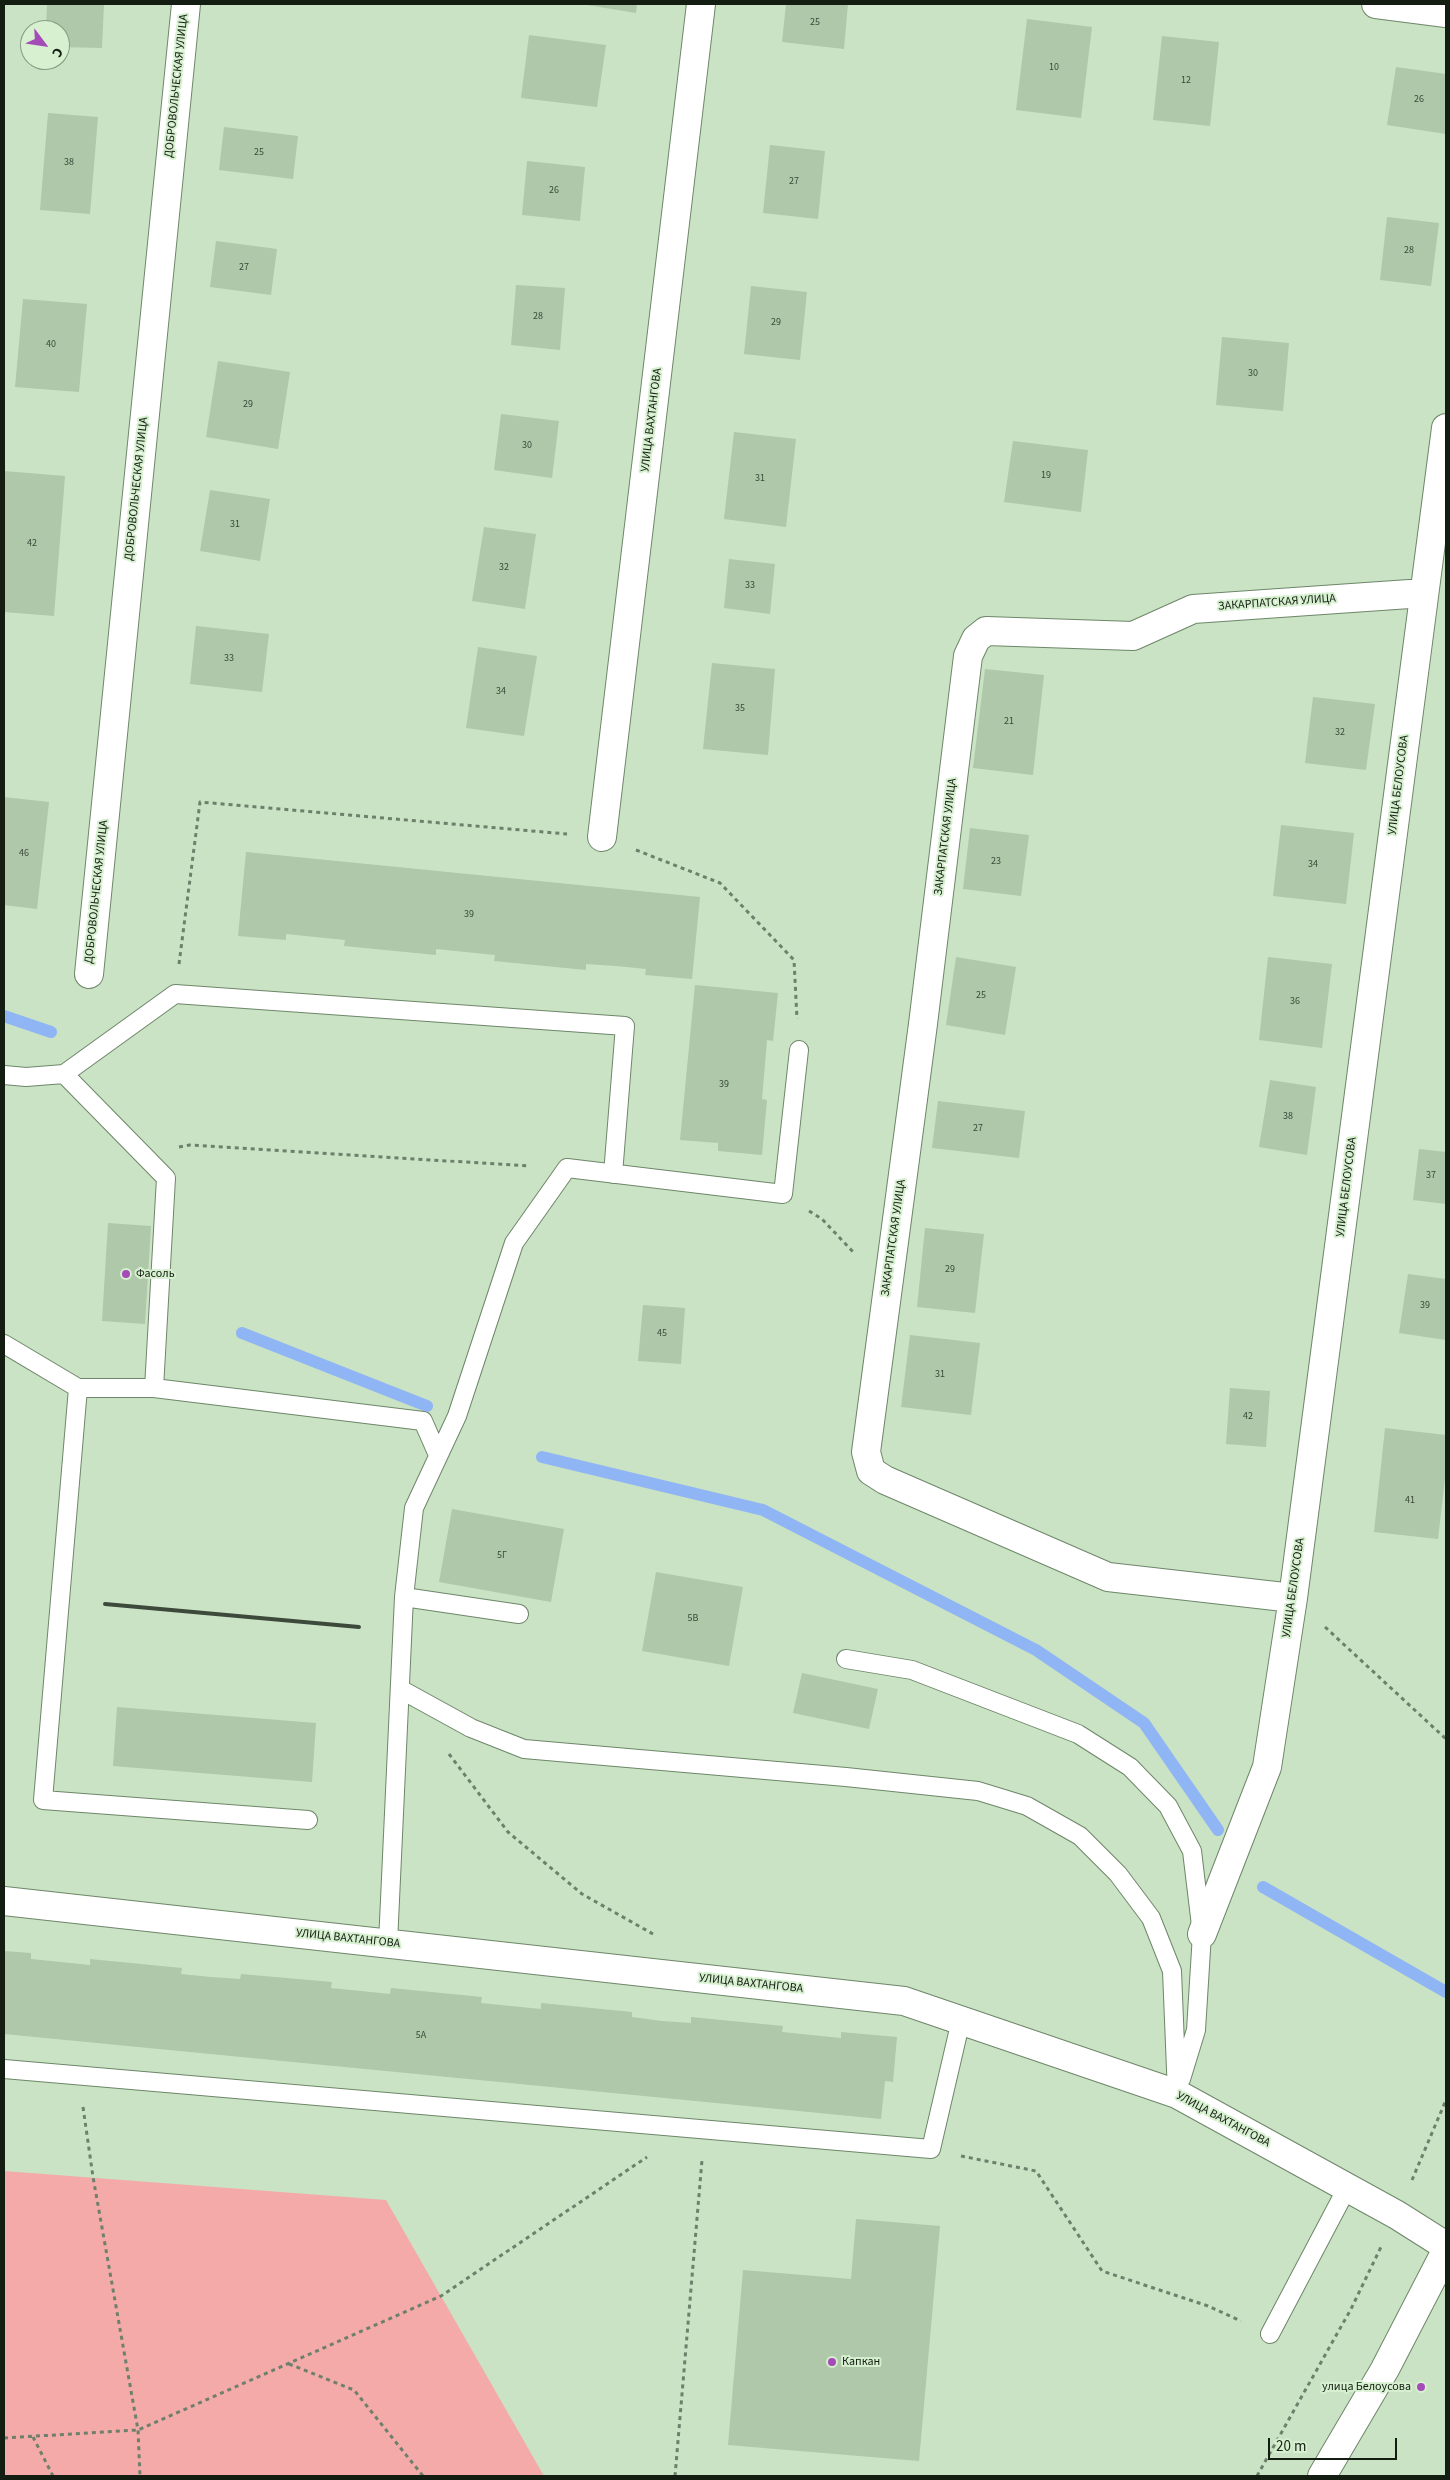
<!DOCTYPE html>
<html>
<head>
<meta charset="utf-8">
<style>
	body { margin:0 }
	#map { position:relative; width:1450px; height:2480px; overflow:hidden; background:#c9e3c4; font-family:"Source Sans 3",sans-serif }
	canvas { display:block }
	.frame { position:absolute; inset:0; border:5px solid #141d12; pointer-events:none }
	.north { position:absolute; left:20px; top:20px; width:50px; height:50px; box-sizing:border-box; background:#d6f0d0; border:1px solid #889c84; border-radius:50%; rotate:121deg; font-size:14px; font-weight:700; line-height:20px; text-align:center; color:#141d12 }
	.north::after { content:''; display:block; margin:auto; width:18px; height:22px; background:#a54bb7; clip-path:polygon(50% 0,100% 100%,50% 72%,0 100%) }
	.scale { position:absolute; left:1268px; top:2438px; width:129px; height:22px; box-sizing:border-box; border:2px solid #141d12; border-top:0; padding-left:6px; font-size:15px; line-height:18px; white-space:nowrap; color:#141d12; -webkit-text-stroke:4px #d6f0d0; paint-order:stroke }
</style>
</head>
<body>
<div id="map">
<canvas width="1450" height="2480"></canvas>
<div class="frame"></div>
<div class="north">С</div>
<div class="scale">20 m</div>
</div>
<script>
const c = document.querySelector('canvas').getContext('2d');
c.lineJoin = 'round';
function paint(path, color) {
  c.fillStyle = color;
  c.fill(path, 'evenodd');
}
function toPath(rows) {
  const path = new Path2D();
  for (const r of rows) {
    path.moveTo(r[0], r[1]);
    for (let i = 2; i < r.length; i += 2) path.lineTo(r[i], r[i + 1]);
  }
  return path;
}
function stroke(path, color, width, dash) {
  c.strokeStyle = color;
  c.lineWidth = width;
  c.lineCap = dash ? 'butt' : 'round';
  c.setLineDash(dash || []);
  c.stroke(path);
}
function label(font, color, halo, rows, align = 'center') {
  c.font = font + ' "Source Sans 3",sans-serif';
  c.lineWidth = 4;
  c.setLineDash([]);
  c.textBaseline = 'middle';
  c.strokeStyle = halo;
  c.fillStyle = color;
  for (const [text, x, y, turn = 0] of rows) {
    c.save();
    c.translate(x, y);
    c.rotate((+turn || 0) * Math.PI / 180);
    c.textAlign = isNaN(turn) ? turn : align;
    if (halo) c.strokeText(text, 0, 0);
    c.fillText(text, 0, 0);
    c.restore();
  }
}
const green = toPath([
	[4,2171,386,2200,544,2476,4,2476]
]);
const stream = toPath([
	[4,1016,51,1032],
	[242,1333,427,1406],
	[542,1457,763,1510,1036,1650,1144,1723,1218,1830],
	[1263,1887,1446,1992]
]);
const building = toPath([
	[47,4,104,4,102,48,60,47,60,30,46,30],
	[581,4,637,4,636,13],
	[786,4,848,4,844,49,782,42],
	[1027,19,1092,27,1081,118,1016,110],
	[529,35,606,45,597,107,521,98],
	[1162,36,1219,42,1210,126,1153,120],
	[1396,67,1446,74,1446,134,1387,125],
	[48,113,98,117,90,214,40,210],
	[224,127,298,136,293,179,219,170],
	[770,145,825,151,818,219,763,213],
	[527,161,585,167,580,221,522,215],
	[1387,217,1439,223,1431,286,1380,280],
	[216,241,277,249,271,295,210,287],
	[516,285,565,288,560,350,511,345],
	[751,286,807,292,800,360,744,354],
	[23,299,87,304,79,392,15,387],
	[1222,337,1289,343,1283,411,1216,405],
	[218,361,290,372,278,449,206,437],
	[501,414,559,421,552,478,494,470],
	[734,432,796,439,786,527,724,519],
	[1013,441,1088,450,1081,512,1004,502],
	[4,471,65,476,54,616,4,612],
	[210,490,270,499,260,561,200,551],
	[484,527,536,534,525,609,472,601],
	[729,559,775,564,770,614,724,608],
	[196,626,269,634,262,692,190,684],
	[478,647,537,656,524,736,466,728],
	[712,663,775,669,768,755,703,749],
	[985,669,1044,675,1033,775,973,768],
	[1313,697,1375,704,1366,770,1305,763],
	[4,797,49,802,37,909,4,905],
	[1281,825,1354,833,1346,904,1273,896],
	[970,828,1029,835,1021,896,963,889],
	[246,852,700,897,692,979,645,975,646,969,616,966,586,964,586,970,494,961,495,955,436,949,436,955,344,946,345,940,286,934,286,940,238,936],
	[956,957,1016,967,1005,1035,946,1025],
	[1268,957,1332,964,1322,1048,1259,1040],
	[695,985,778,993,773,1041,767,1040,762,1099,767,1100,762,1155,718,1151,718,1143,680,1140],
	[1270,1080,1316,1087,1307,1155,1259,1147],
	[938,1101,1025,1111,1019,1158,932,1148],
	[1419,1149,1446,1152,1446,1204,1413,1200],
	[108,1223,151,1226,145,1324,102,1321],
	[925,1228,984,1234,975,1313,917,1307],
	[1408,1274,1446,1279,1446,1340,1399,1333],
	[643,1305,685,1308,681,1364,638,1361],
	[910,1335,980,1343,971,1415,901,1407],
	[1230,1388,1270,1391,1266,1447,1226,1444],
	[1385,1428,1446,1435,1446,1470,1438,1539,1374,1532],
	[452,1509,564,1529,551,1602,439,1582],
	[656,1572,743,1587,729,1666,642,1651],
	[802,1673,878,1689,869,1729,793,1713],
	[117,1707,316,1723,312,1782,113,1766],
	[4,1951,31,1953,31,1959,90,1965,90,1959,182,1968,181,1974,211,1977,240,1979,241,1974,332,1982,331,1988,361,1991,390,1994,391,1988,482,1997,481,2003,541,2009,541,2003,632,2012,632,2017,662,2021,691,2023,691,2017,783,2026,782,2032,841,2038,841,2032,897,2037,893,2082,885,2081,881,2119,4,2034],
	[856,2219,940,2226,919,2461,728,2445,743,2270,851,2279]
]);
const path = toPath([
	[636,850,720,883,794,960,797,1019],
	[179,964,200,802,567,834],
	[179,1147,190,1145,529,1166],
	[809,1211,822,1219,855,1254],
	[1325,1627,1446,1739],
	[449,1754,508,1832,582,1894,653,1934],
	[83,2107,93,2177,138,2430,140,2476],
	[961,2156,1036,2171,1102,2271,1208,2306,1241,2321],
	[1412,2180,1446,2100],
	[289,2364,354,2390,423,2476],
	[33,2437,53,2476],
	[4,2438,138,2430,441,2296,647,2157],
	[675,2476,702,2160],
	[1257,2476,1351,2309,1381,2247]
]);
const lane = toPath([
	[64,1074,166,1178,154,1388,78,1388,43,1800,308,1820],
	[4,1075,26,1077,64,1074,175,994,625,1026,613,1174],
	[4,1344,78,1388],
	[154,1388,423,1421,438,1455],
	[404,1597,519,1614],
	[846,1659,912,1670,1078,1734,1130,1767,1168,1806,1192,1851,1202,1934,1196,2030,1181,2079],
	[400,1689,471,1728,524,1749,846,1777,978,1791,1027,1806,1080,1836,1118,1874,1151,1918,1172,1971,1177,2094],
	[388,1943,404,1597,414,1508,457,1416,514,1243,567,1168,783,1194,799,1050],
	[4,2069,931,2149,961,2020],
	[1270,2334,1347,2188]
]);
const street = toPath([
	[1376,4,1446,13],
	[602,837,701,4],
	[89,974,186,4],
	[1293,1598,1108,1577,885,1480,871,1471,866,1452,923,1024,968,656,976,639,986,631,1133,636,1193,609,1424,593],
	[4,1901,904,2001,1177,2094,1397,2215,1446,2246],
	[1202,1934,1267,1767,1293,1598,1446,428]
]);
const secondary = toPath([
	[1322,2476,1385,2369,1446,2251]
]);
const rail = toPath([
	[105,1604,359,1627]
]);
const markers = [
	[126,1274,5,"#a54bb7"],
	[832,2362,5,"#a54bb7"],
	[1421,2387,5,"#a54bb7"]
];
const numberNames = [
	["25",815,23],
	["10",1054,68],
	["12",1186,81],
	["26",1419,100],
	["25",259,153],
	["38",69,163],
	["27",794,182],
	["26",554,191],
	["28",1409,251],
	["27",244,268],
	["28",538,317],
	["29",776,323],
	["40",51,345],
	["30",1253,374],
	["29",248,405],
	["30",527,446],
	["19",1046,476],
	["31",760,479],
	["31",235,525],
	["42",32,544],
	["32",504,568],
	["33",750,586],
	["33",229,659],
	["34",501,692],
	["35",740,709],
	["21",1009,722],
	["32",1340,733],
	["46",24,854],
	["23",996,862],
	["34",1313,865],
	["39",469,915],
	["25",981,996],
	["36",1295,1002],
	["39",724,1085],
	["38",1288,1117],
	["27",978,1129],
	["37",1431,1176],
	["29",950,1270],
	["39",1425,1306],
	["45",662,1334],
	["31",940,1375],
	["42",1248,1417],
	["41",1410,1501],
	["5Г",502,1556],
	["5В",693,1619],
	["5А",421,2036]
];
const streetNames = [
	["ДОБРОВОЛЬЧЕСКАЯ УЛИЦА",177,86,-84],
	["УЛИЦА ВАХТАНГОВА",652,420,-83],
	["ДОБРОВОЛЬЧЕСКАЯ УЛИЦА",137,489,-84],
	["ЗАКАРПАТСКАЯ УЛИЦА",1277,603,-4],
	["УЛИЦА БЕЛОУСОВА",1399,785,-83],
	["ЗАКАРПАТСКАЯ УЛИЦА",946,837,-83],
	["ДОБРОВОЛЬЧЕСКАЯ УЛИЦА",97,892,-84],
	["УЛИЦА БЕЛОУСОВА",1347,1187,-83],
	["ЗАКАРПАТСКАЯ УЛИЦА",894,1238,-82],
	["УЛИЦА БЕЛОУСОВА",1294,1588,-82],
	["УЛИЦА ВАХТАНГОВА",348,1939,6],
	["УЛИЦА ВАХТАНГОВА",751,1984,6],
	["УЛИЦА ВАХТАНГОВА",1223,2120,28]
];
const poiNames = [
	["Фасоль",136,1274],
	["Капкан",842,2362],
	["улица Белоусова",1411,2387,"right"]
];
paint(green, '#f4aaa8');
stroke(stream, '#90b5f4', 12);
paint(building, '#aec8a9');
stroke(lane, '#6e8669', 20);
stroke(street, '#6e8669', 30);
stroke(secondary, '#6e8669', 30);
stroke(path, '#6e806b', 3, [4, 4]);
stroke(lane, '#fff', 18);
stroke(street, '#fff', 28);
stroke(secondary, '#fff', 28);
stroke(rail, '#3d4a3b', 4);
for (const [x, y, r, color] of markers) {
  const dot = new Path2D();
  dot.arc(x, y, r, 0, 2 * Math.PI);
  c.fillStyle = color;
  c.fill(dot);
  stroke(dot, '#d6f0d0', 2);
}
label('10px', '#3a4838', null, numberNames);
label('12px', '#141d12', '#d6f0d0', streetNames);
label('12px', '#141d12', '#d6f0d0', poiNames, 'left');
</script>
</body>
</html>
